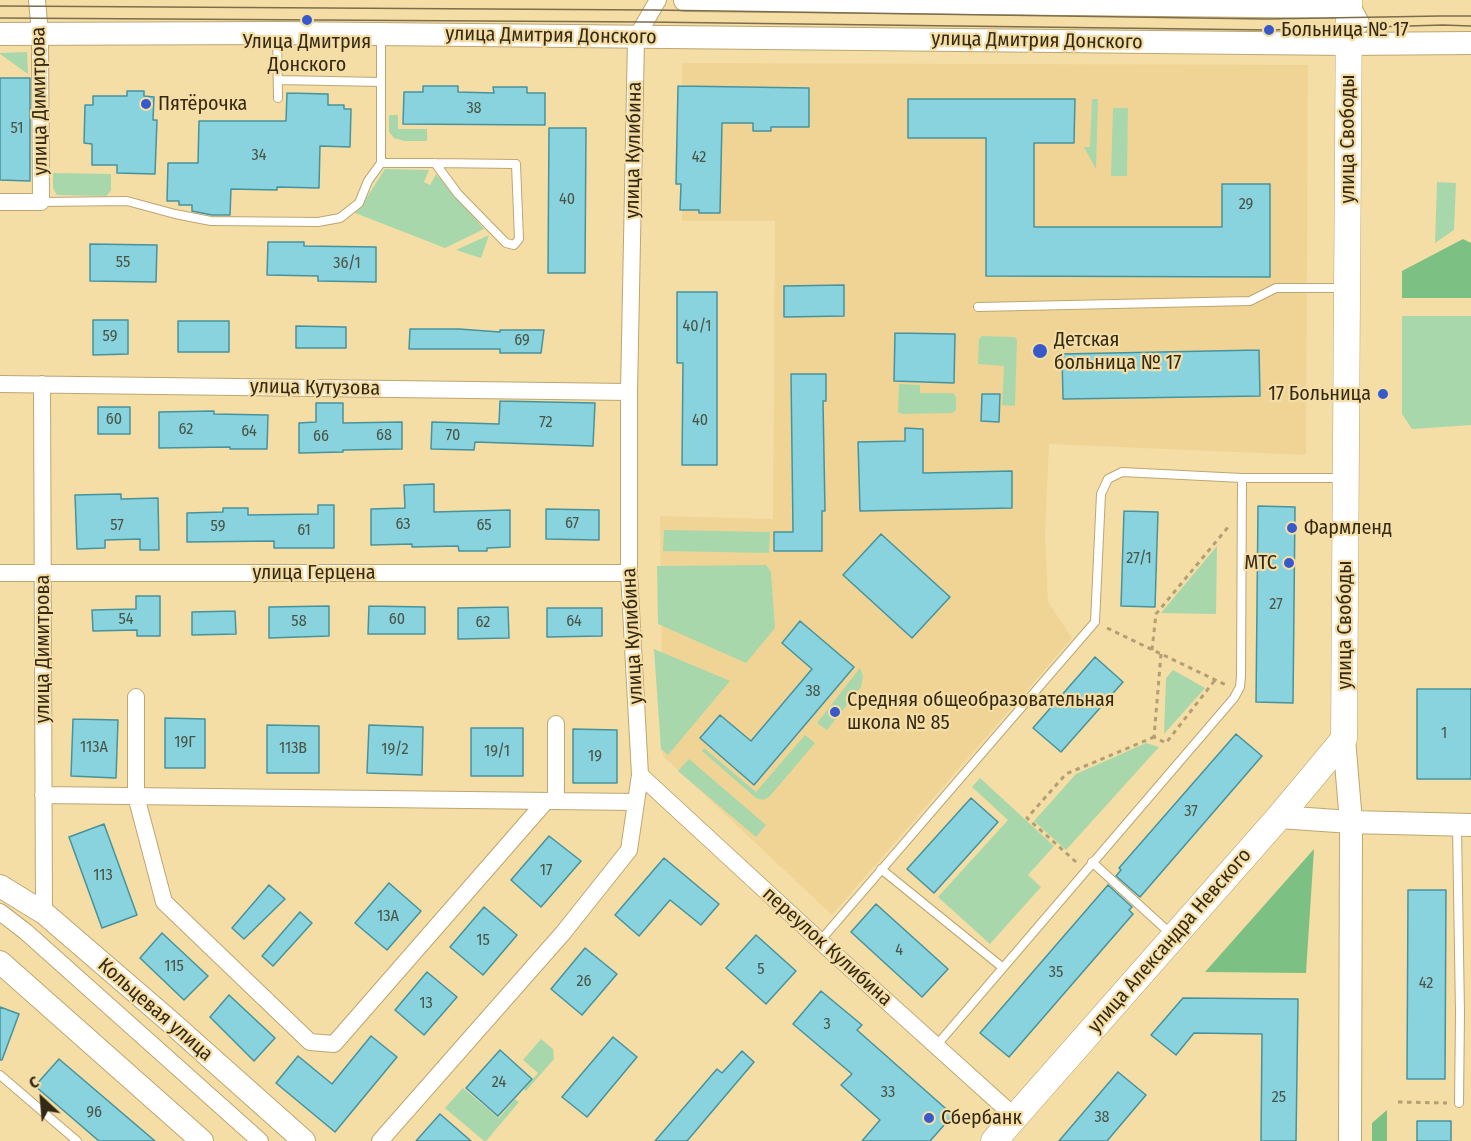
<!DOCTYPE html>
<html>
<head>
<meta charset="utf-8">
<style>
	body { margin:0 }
	#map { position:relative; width:1471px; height:1141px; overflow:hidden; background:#f5dda6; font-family:"Fira Sans Condensed",sans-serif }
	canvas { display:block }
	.north { position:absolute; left:12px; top:1069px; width:60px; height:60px; -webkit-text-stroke:4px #f5dda6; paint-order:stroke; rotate:334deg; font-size:16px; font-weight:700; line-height:24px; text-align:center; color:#342a14 }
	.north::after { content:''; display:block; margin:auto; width:21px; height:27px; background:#342a14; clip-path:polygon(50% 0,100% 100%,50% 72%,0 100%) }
</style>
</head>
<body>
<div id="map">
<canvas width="1471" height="1141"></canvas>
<div class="north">С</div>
</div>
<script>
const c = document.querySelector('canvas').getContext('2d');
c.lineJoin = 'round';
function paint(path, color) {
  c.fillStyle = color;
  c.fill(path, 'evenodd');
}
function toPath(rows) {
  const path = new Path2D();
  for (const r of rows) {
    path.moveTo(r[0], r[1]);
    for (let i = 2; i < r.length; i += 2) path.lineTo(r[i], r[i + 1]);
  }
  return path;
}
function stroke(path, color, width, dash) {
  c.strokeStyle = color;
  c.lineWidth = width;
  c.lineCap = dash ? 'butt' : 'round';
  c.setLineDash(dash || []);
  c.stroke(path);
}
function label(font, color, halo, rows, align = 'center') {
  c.font = font + ' "Fira Sans Condensed",sans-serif';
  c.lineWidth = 4.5;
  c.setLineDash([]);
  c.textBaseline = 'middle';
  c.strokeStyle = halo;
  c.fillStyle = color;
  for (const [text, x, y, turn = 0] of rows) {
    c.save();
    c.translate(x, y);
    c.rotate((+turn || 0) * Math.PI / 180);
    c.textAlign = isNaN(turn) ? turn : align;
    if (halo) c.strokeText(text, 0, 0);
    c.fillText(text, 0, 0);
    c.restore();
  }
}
const built = toPath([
	[682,63,1308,65,1306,455,1049,444,1045,532,1048,602,1072,638,832,915,663,756,660,516,773,519,775,221,682,221]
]);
const green = toPath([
	[27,52,28,74,0,54,0,53],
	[1092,99,1098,99,1096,169,1084,147,1090,147],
	[1113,108,1128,108,1127,176,1111,176],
	[389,115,398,115,398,129,427,129,427,141,404,141,394,138,389,132],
	[385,169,429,170,424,182,430,185,436,174,484,229,445,248,355,213,362,205],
	[53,173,111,174,111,190,109,193,106,196,57,195,53,188],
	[1437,182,1456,183,1454,230,1435,243],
	[489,235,481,258,456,250],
	[1402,316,1471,316,1471,425,1412,429,1402,414],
	[982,336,1015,337,1017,340,1015,406,1002,405,1004,366,978,364,979,339],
	[899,384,920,385,920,393,953,393,956,397,956,410,952,413,902,414,898,412],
	[664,530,770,532,769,553,663,551],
	[1217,546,1216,614,1161,613],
	[766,565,771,572,775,628,746,663,658,624,657,566],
	[654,649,730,681,668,755,661,749],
	[860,668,863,676,861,687,827,730,817,723],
	[1173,670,1205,688,1164,734,1166,678],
	[805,735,815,743,769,797,763,800,756,798,702,751,704,748,756,792],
	[1146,743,1159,747,1066,850,1034,821,1076,774],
	[689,759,766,825,756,837,678,771],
	[980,778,1054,846,1028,875,1041,887,990,944,938,897,1008,820,972,787],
	[541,1039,553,1049,554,1059,526,1091,524,1089,538,1073,523,1060],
	[463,1088,499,1118,515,1099,519,1102,486,1141,484,1141,445,1108]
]);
const forest = toPath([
	[1463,239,1471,243,1471,298,1402,298,1402,271],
	[1314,849,1306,973,1205,972],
	[1387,1110,1387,1141,1372,1141,1372,1123]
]);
const building = toPath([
	[0,78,30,78,30,181,0,180,0,78],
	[423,86,458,86,458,92,494,93,493,87,527,87,527,93,545,93,545,125,403,124,404,92,423,92,423,86],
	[678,86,809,88,809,127,771,127,771,131,753,131,753,123,722,123,720,213,699,213,699,210,680,210,681,184,676,184,678,86],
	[127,91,144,91,144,96,154,97,153,120,157,120,155,174,117,173,117,165,92,165,92,144,84,143,85,105,93,105,93,96,127,96,127,91],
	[287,93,328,94,328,105,344,105,344,109,351,109,350,147,320,146,319,188,277,187,277,190,231,189,230,215,212,215,192,211,192,205,179,205,179,201,167,201,168,163,198,163,199,121,286,121,287,93],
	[908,99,1075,99,1074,143,1034,143,1034,227,1222,227,1222,184,1270,184,1270,277,986,276,986,138,908,138,908,99],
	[549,128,586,128,585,273,548,273,549,128],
	[268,242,304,242,304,246,376,247,376,282,318,281,318,276,267,275,268,242],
	[90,244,157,245,156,282,90,281,90,244],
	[844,285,844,316,784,317,784,286,844,285],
	[677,292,717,292,717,465,682,465,683,363,677,363,677,292],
	[93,320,128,320,128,354,93,355,93,320],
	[178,321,229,321,229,352,178,352,178,321],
	[296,326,346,327,346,348,296,348,296,326],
	[410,329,459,329,500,332,500,330,544,330,541,353,500,353,500,349,409,349,410,329],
	[895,333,955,334,954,383,894,381,895,333],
	[1259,350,1260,396,1063,399,1062,354,1259,350],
	[791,374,826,374,826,401,823,401,825,511,822,511,822,551,774,551,774,532,793,532,791,374],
	[982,394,1000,394,999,422,981,421,982,394],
	[500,401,595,403,593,446,475,442,474,450,431,449,432,422,499,424,500,401],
	[316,403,343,403,343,423,402,422,402,449,343,450,343,452,299,453,299,423,316,422,316,403],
	[98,407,130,407,130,434,98,434,98,407],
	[214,411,214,414,268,415,267,449,230,449,230,447,159,448,159,412,214,411],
	[905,428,923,429,923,473,1012,471,1012,508,860,511,858,442,905,441,905,428],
	[434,484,434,512,510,510,510,547,487,548,487,551,459,551,458,546,412,547,412,544,371,545,371,509,405,508,404,485,434,484],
	[121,494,121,499,158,498,159,550,140,550,140,539,105,540,105,548,77,549,75,495,121,494],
	[318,505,334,505,334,548,274,548,274,541,187,542,187,513,223,512,223,508,248,508,248,515,318,514,318,505],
	[1258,506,1295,507,1293,703,1256,702,1258,506],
	[546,509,599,510,599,540,546,539,546,509],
	[1124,511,1158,512,1155,607,1121,606,1124,511],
	[881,534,950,597,912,638,843,575,881,534],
	[136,596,160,596,160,636,137,636,137,630,93,631,92,610,136,609,136,596],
	[329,606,329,636,269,638,269,607,329,606],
	[369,606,425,607,425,634,368,634,369,606],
	[508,607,509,638,458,639,458,608,508,607],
	[547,608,602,608,602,636,547,637,547,608],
	[235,611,236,634,192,635,192,612,235,611],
	[800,621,854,667,754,785,700,738,720,715,751,741,812,669,782,643,800,621],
	[1095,657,1123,682,1061,752,1033,728,1095,657],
	[1417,689,1471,689,1471,779,1417,779,1417,689],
	[165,718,205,719,205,768,165,768,165,718],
	[73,719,118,720,116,778,71,776,73,719],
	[267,725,319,726,319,773,267,773,267,725],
	[369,725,423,727,422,775,367,773,369,725],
	[471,728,523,728,523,776,471,776,471,728],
	[573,729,617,730,617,783,573,783,573,729],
	[1236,734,1262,756,1140,897,1116,876,1121,870,1119,868,1236,734],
	[971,798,998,822,934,893,907,869,971,798],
	[104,824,137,915,102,928,69,837,104,824],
	[549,836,581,861,541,907,511,880,549,836],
	[664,858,719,904,701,925,670,900,639,936,615,915,664,858],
	[389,883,421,911,387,950,355,923,389,883],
	[269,885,285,899,244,939,232,928,269,885],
	[1108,885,1132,907,1129,910,1133,914,1009,1057,980,1033,1108,885],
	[1408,890,1446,890,1445,1079,1407,1079,1408,890],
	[876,904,948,969,922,997,851,932,876,904],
	[484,907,517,935,483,975,450,947,484,907],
	[300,912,312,923,273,966,262,956,300,912],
	[162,933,208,976,184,1000,140,958,162,933],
	[756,935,796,971,766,1004,726,968,756,935],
	[585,948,617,974,582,1015,551,989,585,948],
	[427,972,457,997,424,1035,395,1010,427,972],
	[821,991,862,1025,857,1030,953,1115,930,1141,862,1141,880,1120,841,1085,852,1074,793,1024,821,991],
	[229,995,275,1038,254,1061,210,1017,229,995],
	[1183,998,1298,999,1296,1141,1261,1141,1262,1034,1194,1033,1176,1055,1151,1035,1183,998],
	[0,1007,19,1014,2,1060,0,1060,0,1007],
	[371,1036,397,1057,335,1132,276,1083,298,1056,332,1084,371,1036],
	[613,1037,637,1057,587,1117,562,1097,613,1037],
	[500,1050,532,1079,498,1116,466,1088,500,1050],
	[742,1051,754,1062,687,1141,655,1141,717,1069,722,1073,742,1051],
	[59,1059,155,1141,99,1141,35,1086,59,1059],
	[1118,1072,1146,1095,1107,1141,1059,1141,1118,1072],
	[440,1114,471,1141,416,1141,440,1114],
	[1417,1121,1451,1121,1451,1141,1417,1141,1417,1121]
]);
const path = toPath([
	[1107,628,1228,686],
	[1152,650,1156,614,1229,526],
	[1161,654,1154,737,1166,743,1215,680],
	[1076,862,1027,818,1066,774,1154,737],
	[1398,1102,1447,1103]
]);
const lane = toPath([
	[277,33,278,98],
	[278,80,381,82],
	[381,163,435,163,516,164,519,239,514,245,506,243,458,194,435,163],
	[41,202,127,201,175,214,211,221,318,222,340,218,359,203,368,181,381,163,381,34],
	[978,307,1250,301,1276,288,1344,288],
	[1457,827,1460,1013,1459,1103],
	[1092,862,1171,934],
	[881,869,1002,967],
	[820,941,1095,622,1101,494,1108,479,1122,472,1242,478,1344,478],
	[936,1046,1234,698,1240,687,1241,676,1242,478],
	[0,1075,77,1141]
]);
const street = toPath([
	[0,202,41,202,40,34,37,0],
	[0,384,629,392],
	[42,384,44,913],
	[0,573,629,573],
	[136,697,136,796,164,902,310,1042,334,1044,546,801],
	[640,775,820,941,1015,1117],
	[43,795,636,802],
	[556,801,556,724],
	[0,912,26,932,260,1141],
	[380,1141,563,933,629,850,640,775,629,573,629,392,636,38,658,0]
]);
const secondary = toPath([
	[685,0,1349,7,1358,23],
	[0,34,277,33,1348,44,1471,43],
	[1344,739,1351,822,1350,1141],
	[1279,817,1351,822,1471,825],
	[0,886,44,913,166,1018,304,1141],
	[0,962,202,1141]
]);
const primary = toPath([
	[994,1141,1279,817,1344,739,1349,0]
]);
const tram = toPath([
	[0,6,652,10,1266,19,1440,16,1471,16],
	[0,18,646,22,1269,30,1443,25,1471,26]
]);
const markers = [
	[307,20,6,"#3759ca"],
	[1269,30,6,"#3759ca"],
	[146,104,6,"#3759ca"],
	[1040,351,8,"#3759ca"],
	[1383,394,6,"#3759ca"],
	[1292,528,6,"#3759ca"],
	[1289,563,6,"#3759ca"],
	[835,712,6,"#3759ca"],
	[929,1118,6,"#3759ca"]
];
const numberNames = [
	["38",474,109],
	["51",17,129],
	["34",259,156],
	["42",699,158],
	["40",567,200],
	["29",1246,205],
	["55",123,263],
	["36/1",347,264],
	["40/1",697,327],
	["59",110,337],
	["69",522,341],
	["60",114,420],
	["40",700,421],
	["72",546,423],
	["62",186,430],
	["64",249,432],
	["68",384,436],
	["70",453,436],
	["66",321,437],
	["67",572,524],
	["63",403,525],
	["57",117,526],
	["65",484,526],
	["59",218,527],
	["61",304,531],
	["27/1",1139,559],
	["27",1276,605],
	["54",126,620],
	["60",397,620],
	["58",299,622],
	["64",574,622],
	["62",483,623],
	["38",813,692],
	["1",1444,734],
	["19Г",185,743],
	["113А",94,748],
	["113В",293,749],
	["19/2",395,750],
	["19/1",497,752],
	["19",595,757],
	["37",1191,812],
	["17",546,871],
	["113",103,876],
	["13А",388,917],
	["15",483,941],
	["4",899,951],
	["115",174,967],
	["5",761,970],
	["35",1056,973],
	["26",584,982],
	["42",1426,984],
	["13",426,1004],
	["3",827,1025],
	["24",499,1083],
	["33",888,1093],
	["25",1279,1098],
	["96",94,1113],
	["38",1102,1118]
];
const poiNames = [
	["Больница № 17",1281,30],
	["Улица Дмитрия",307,42,"center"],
	["Донского",307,65,"center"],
	["Пятёрочка",158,104],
	["Детская",1054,340],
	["больница № 17",1054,363],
	["17 Больница",1371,394,"right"],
	["Фармленд",1304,528],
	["МТС",1277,563,"right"],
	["Средняя общеобразовательная",847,700],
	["школа № 85",847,723],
	["Сбербанк",941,1118]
];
const streetNames = [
	["улица Дмитрия Донского",551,36,1],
	["улица Дмитрия Донского",1037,41,1],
	["улица Димитрова",40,101,-91],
	["улица Свободы",1348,139,-90],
	["улица Кулибина",634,150,-89],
	["улица Кутузова",315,388,1],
	["улица Герцена",314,573],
	["улица Свободы",1345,625,-90],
	["улица Кулибина",633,636,-93],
	["улица Димитрова",43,649,-90],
	["улица Александра Невского",1170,941,-49],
	["переулок Кулибина",827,947,42],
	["Кольцевая улица",155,1010,41]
];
paint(built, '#f0d496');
paint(green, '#a8d7ac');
paint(forest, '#7dc084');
paint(building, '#88d3dd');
stroke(building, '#47939d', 1.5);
stroke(lane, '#bda670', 10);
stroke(street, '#bda670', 18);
stroke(secondary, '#bda670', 24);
stroke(primary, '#bda670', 27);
stroke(path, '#b29f73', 3, [4.5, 4.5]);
stroke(lane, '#fff', 8);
stroke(street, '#fff', 16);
stroke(secondary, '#fff', 22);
stroke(primary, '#fff', 26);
stroke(tram, '#7c6d4b', 1.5);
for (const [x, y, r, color] of markers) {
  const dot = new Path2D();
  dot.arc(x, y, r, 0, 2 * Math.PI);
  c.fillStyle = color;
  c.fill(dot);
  stroke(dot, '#f5dda6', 2);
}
label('16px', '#495446', null, numberNames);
label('20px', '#342a14', '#f5dda6', poiNames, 'left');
label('20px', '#342a14', '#f5dda6', streetNames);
</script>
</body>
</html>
